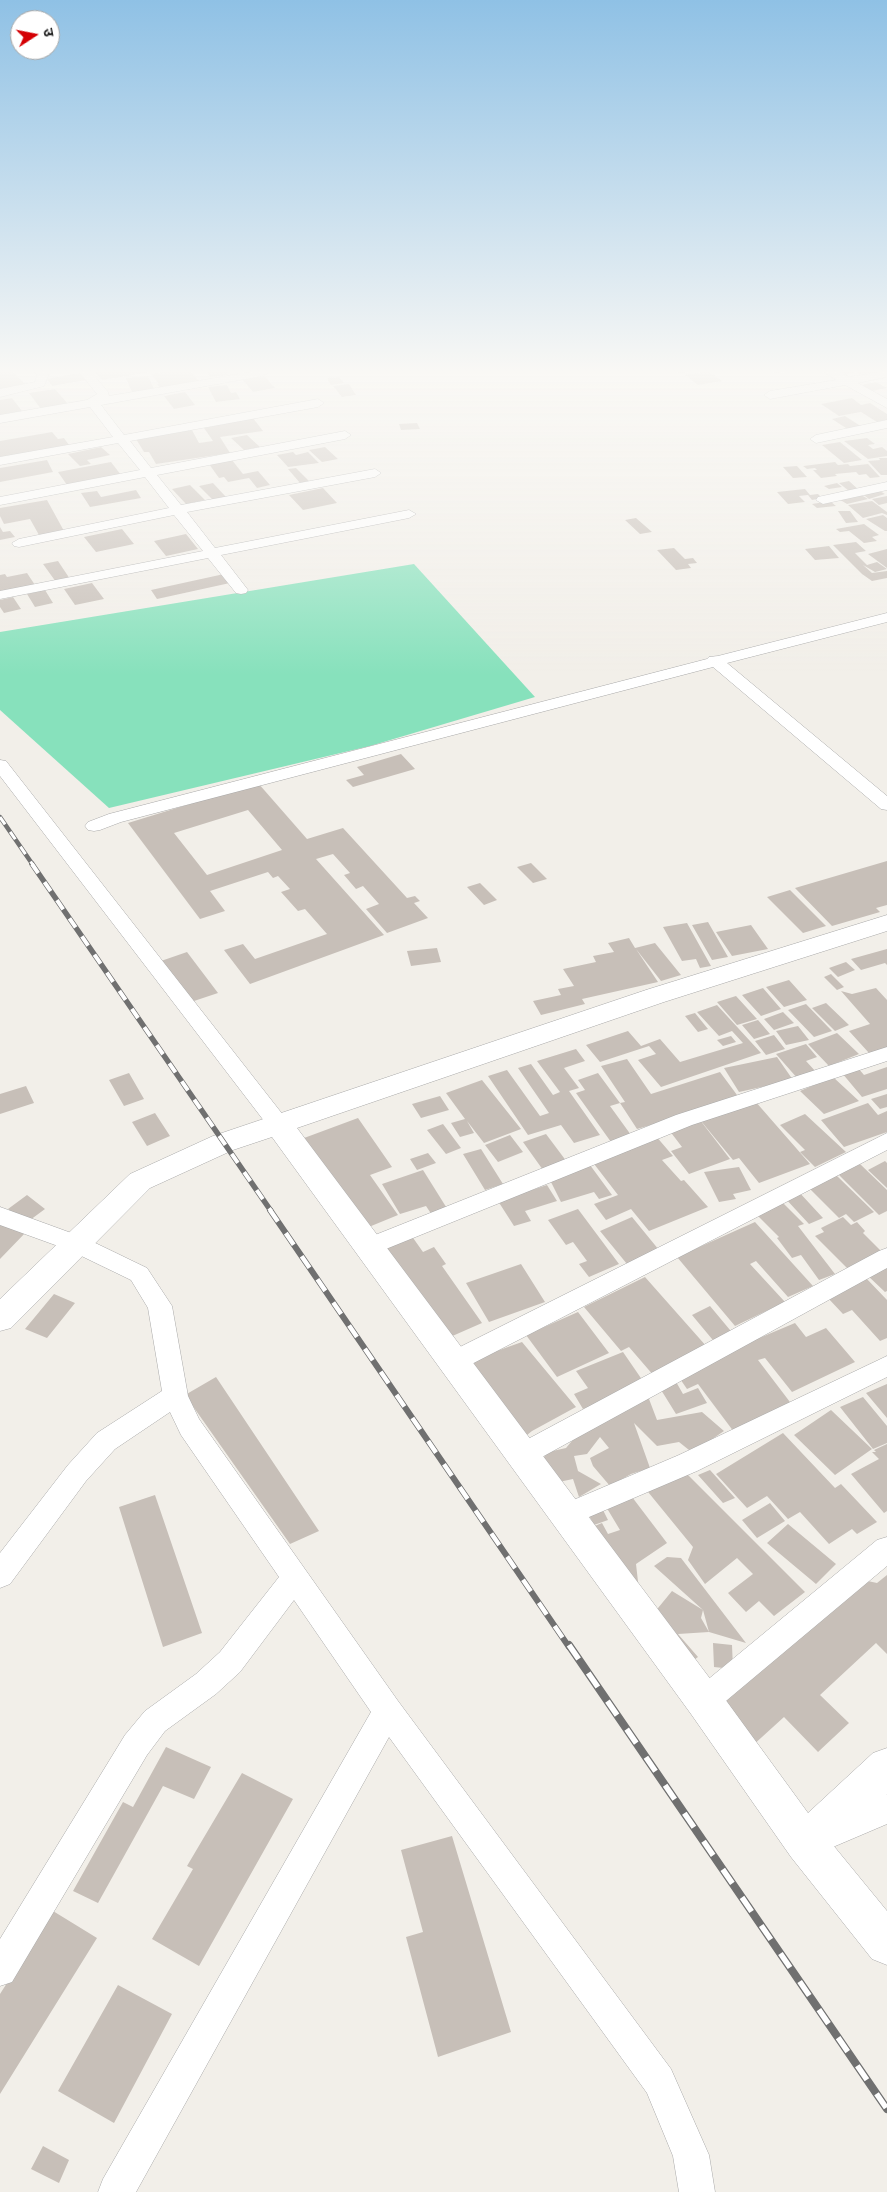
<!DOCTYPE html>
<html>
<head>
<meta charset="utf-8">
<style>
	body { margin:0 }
	#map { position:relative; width:887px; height:2192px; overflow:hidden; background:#f2efe9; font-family:"Archivo Narrow","Noto Sans Devanagari",sans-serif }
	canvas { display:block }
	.north { position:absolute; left:10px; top:10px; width:50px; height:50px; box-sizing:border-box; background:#fff; border:1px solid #a7a7a7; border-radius:50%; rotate:79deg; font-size:14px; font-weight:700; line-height:20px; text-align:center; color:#222 }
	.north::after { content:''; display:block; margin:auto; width:18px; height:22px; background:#d40004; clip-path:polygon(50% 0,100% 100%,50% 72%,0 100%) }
</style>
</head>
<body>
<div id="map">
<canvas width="887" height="2192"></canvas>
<div class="north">उ</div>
</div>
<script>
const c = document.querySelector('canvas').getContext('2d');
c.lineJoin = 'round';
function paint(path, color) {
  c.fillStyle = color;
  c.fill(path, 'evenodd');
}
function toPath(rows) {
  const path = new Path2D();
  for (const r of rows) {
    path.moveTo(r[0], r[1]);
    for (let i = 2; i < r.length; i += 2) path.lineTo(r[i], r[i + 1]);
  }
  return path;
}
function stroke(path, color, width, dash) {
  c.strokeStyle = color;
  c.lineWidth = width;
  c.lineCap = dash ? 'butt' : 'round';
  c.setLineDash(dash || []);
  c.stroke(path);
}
const pitch = toPath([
	[414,564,535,697,370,746,109,808,0,710,0,632]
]);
const building = toPath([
	[0,368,9,368,26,385,0,390],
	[103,368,160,368,162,370,102,380,93,370],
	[187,368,199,381,160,388,157,384,159,384,151,374],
	[206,368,224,368,228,375,210,377],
	[673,368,703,368,706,371,678,373],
	[769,368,813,368,813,370,774,373],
	[848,368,856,372,843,375,834,370],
	[852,368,872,368,877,372,859,374],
	[708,371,722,381,698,385,685,375],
	[80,373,86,380,52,386,47,379],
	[148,376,154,389,132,392,126,378],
	[264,376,275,388,253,392,242,379],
	[339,377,344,383,331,385,327,378],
	[876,382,887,388,872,391,861,385],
	[349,384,356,395,342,397,333,386],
	[227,385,231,393,236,392,240,399,216,402,208,387],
	[55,389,68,404,41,409,29,393],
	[185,392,195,405,174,409,164,396],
	[12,398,22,411,0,415,0,400],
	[852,398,861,405,870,403,887,414,887,420,877,422,861,412,839,416,821,404],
	[845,416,862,427,849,430,832,419],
	[253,418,263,431,220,437,230,453,156,464,149,452,144,452,136,439,192,430,199,443,213,441,204,428],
	[417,423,420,429,401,430,399,424],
	[52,432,58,439,64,438,69,445,0,457,0,441],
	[247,435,260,447,244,450,231,438],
	[867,438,875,444,868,445,873,449,882,447,887,451,887,456,868,459,844,441],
	[840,442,862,460,844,463,822,445],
	[101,447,110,455,87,460,91,464,80,466,68,454],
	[325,447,338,459,322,462,309,450],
	[293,452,296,455,308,452,319,463,288,467,277,455],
	[879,458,887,458,887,475,881,475,868,461,880,460],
	[47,460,53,472,0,482,0,468],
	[232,460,243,474,258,471,270,485,257,488,249,478,228,482,224,477,219,478,209,464],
	[111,462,121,475,67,485,58,472],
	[835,462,838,465,848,464,850,466,868,464,880,477,870,478,866,474,859,475,856,472,835,474,837,476,821,478,813,470,817,470,815,468,807,469,803,466],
	[797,466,807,477,793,478,783,467],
	[296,468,309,481,300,483,288,469],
	[849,481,859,490,849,491,839,483],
	[213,483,226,497,213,500,199,486],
	[837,483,842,487,829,489,824,486],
	[190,485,205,500,186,504,172,489],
	[323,488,337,503,303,510,289,495],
	[805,489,810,495,818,494,822,498,812,500,808,495,799,496,805,502,788,504,777,492],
	[876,489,885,494,869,499,861,493],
	[136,490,141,498,90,507,81,493,97,491,101,497],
	[858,493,868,499,847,504,837,498],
	[887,496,887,503,879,505,872,499],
	[47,500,64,531,39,535,30,519,4,524,0,516,0,508],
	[830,501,836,506,817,508,812,504],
	[872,501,887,512,887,515,882,513,863,518,848,505],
	[838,511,850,511,858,522,846,523],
	[883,515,887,518,887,531,885,531,866,519],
	[636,518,652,532,640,534,625,520],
	[864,524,879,535,872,537,877,541,864,543,849,531,840,532,836,529],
	[0,527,3,532,10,531,15,537,0,540],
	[122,529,134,544,96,552,84,537],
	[186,534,198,549,166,556,154,541],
	[856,542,866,551,855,553,867,565,877,562,887,569,875,572,863,565,872,573,887,571,887,578,872,581,862,574,833,545],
	[829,546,839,558,815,560,805,549],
	[674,548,685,559,693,558,697,563,688,564,691,568,676,570,657,550],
	[887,549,887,568,868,554],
	[58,561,70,579,56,582,43,564],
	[27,573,35,585,0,593,0,575,5,574,7,577],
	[224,574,230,583,157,599,151,590],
	[92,583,104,599,75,605,64,589],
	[45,590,53,603,35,607,27,594],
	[13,597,21,609,4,613,0,607,0,600],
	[401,754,415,769,353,787,346,780,364,775,357,767],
	[258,783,307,839,343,828,407,898,415,896,420,901,414,903,428,918,387,933,366,909,379,904,363,886,356,889,344,875,350,873,333,854,316,859,384,935,250,984,224,950,243,944,255,959,327,934,305,909,298,911,281,892,290,889,278,876,273,878,268,872,210,891,225,911,200,919,128,823],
	[248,810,282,850,207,875,174,833],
	[887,861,887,905,876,908,880,912,832,926,795,888],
	[531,863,547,879,533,883,517,867],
	[480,883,497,900,484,905,467,887],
	[790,890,826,926,803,933,767,897],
	[708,922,728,957,712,960,692,925],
	[687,923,711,966,700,968,696,959,682,961,663,927],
	[751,925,768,949,732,956,716,932],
	[629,938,635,948,655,943,681,975,661,981,636,949,658,982,582,999,585,1004,541,1015,533,1001,561,995,558,989,574,986,563,969,596,962,593,956,614,952,608,943],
	[437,948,441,962,411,966,407,951],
	[887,949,887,965,885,963,861,970,851,959],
	[187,952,218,993,191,1002,161,961],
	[846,962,855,970,838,977,829,968],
	[831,974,844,987,837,990,824,977],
	[789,980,807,1000,784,1007,766,987],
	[763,988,781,1009,761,1016,742,995],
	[876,988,887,1000,887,1048,869,1053,849,1031,870,1024,841,991,852,994],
	[736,996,757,1019,737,1025,717,1002],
	[826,1003,849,1025,835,1031,812,1008],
	[806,1004,832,1031,814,1037,788,1010],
	[717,1005,761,1053,661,1087,638,1060,656,1054,649,1046,600,1062,586,1045,628,1031,641,1046,660,1039,680,1062,743,1043,732,1031,719,1036,697,1012],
	[783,1012,794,1023,774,1030,764,1019],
	[695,1013,708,1029,698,1032,685,1016],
	[758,1020,770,1034,754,1039,742,1025],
	[798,1026,809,1040,786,1045,776,1031],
	[837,1033,859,1054,829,1066,808,1044],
	[774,1035,785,1049,766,1055,755,1041],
	[731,1036,736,1042,723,1046,717,1040],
	[806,1044,817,1057,806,1061,817,1073,798,1079,776,1054],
	[576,1049,585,1061,564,1068,579,1088,569,1091,600,1135,574,1143,561,1125,528,1135,488,1076,507,1070,540,1116,549,1113,518,1068,531,1064,553,1095,560,1092,537,1061],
	[777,1057,793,1080,739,1092,724,1068],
	[627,1059,651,1094,720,1072,740,1099,637,1129,620,1103,625,1102,601,1066],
	[887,1067,887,1089,862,1097,842,1073,858,1068,864,1075],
	[129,1073,144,1099,124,1106,109,1080],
	[598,1073,620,1103,610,1106,631,1135,611,1142,576,1093,585,1090,578,1080],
	[833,1077,859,1101,824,1114,800,1091],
	[482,1080,521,1129,484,1143,467,1121,474,1133,460,1137,451,1123,465,1119,446,1093],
	[26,1086,34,1103,0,1114,0,1094],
	[887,1094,887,1107,880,1109,871,1099],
	[440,1096,449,1110,421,1118,412,1104],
	[755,1101,810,1164,759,1183,739,1158,733,1160,701,1121],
	[868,1103,878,1115,887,1111,887,1132,844,1147,821,1120],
	[155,1113,170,1136,147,1146,132,1122],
	[805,1114,846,1152,815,1167,800,1152,805,1150,780,1125],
	[358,1118,392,1167,370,1175,398,1215,359,1231,296,1141],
	[700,1120,730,1159,689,1174,671,1151,682,1147,669,1130],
	[443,1124,461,1148,446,1154,427,1130],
	[546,1134,567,1162,543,1170,523,1142],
	[510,1135,523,1152,498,1162,485,1145],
	[655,1135,673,1156,662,1160,681,1181,684,1180,708,1207,649,1231,631,1209,606,1220,594,1204,618,1195,591,1160],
	[481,1149,503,1184,485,1190,463,1154],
	[428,1153,436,1163,417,1170,410,1159],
	[885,1161,887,1163,887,1188,868,1170],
	[860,1164,887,1190,887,1211,879,1215,838,1174],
	[590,1165,612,1195,599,1199,594,1192,561,1202,550,1180],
	[739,1167,751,1190,733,1194,736,1199,719,1202,704,1172],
	[423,1170,448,1210,432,1215,426,1206,400,1214,382,1184],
	[835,1174,874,1212,854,1222,846,1214,839,1218,808,1187],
	[547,1185,557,1201,525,1211,531,1221,514,1226,498,1201],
	[798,1191,823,1218,809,1224,784,1197],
	[27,1195,45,1209,26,1223,8,1209],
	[781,1201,804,1224,798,1226,835,1274,819,1280,801,1255,792,1258,777,1238,779,1237,754,1212],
	[578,1209,619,1264,589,1277,579,1264,587,1261,573,1242,566,1245,548,1220],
	[632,1217,659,1250,627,1264,600,1231],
	[843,1217,851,1225,857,1222,865,1231,863,1233,882,1252,848,1269,815,1236,824,1232,821,1228],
	[0,1221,28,1230,0,1259],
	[755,1222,813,1286,788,1297,756,1261,750,1264,785,1302,735,1326,677,1257],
	[411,1235,423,1252,434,1247,446,1264,442,1266,482,1323,441,1341,378,1248],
	[887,1263,887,1291,885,1292,866,1274],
	[521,1264,545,1302,489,1322,466,1283],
	[645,1277,707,1347,654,1376,629,1347,621,1351,584,1307],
	[866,1278,887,1300,887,1338,880,1341,852,1310,843,1314,827,1297],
	[54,1294,75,1303,47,1338,25,1329],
	[710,1306,735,1336,717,1345,692,1315],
	[578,1312,609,1353,557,1377,526,1335],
	[795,1323,806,1337,826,1328,855,1362,792,1392,765,1358,758,1360,793,1406,734,1432,698,1384,687,1389,676,1373],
	[522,1342,576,1407,532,1431,517,1443,463,1363],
	[623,1352,645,1384,583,1409,574,1394,588,1388,576,1371],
	[216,1377,319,1531,290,1544,185,1395],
	[675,1380,683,1394,698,1388,707,1403,676,1414,658,1385],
	[887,1384,887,1418,866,1393],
	[656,1390,649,1399,657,1420,702,1412,724,1431,705,1444,689,1450,679,1442,657,1446,634,1423,650,1468,631,1474,610,1486,593,1466,590,1458,609,1448,600,1437,587,1454,574,1456,578,1471,601,1484,579,1497,573,1479,554,1483,539,1463,548,1452,566,1448,576,1436],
	[863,1397,887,1426,887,1443,873,1449,840,1407],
	[831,1410,872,1449,835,1475,794,1435],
	[783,1433,835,1488,841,1484,877,1522,857,1534,852,1529,829,1544,800,1512,788,1519,767,1496,747,1508,716,1474],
	[887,1444,887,1511,884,1513,851,1474,879,1459,872,1452,876,1452,874,1450],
	[710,1470,735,1498,723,1503,698,1475],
	[685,1472,805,1592,774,1616,759,1601,746,1612,728,1593,753,1574,737,1558,705,1584,688,1560,693,1547,644,1487],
	[629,1493,667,1543,636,1564,640,1599,585,1530,602,1523,608,1534,620,1530,605,1505],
	[155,1495,202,1633,163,1647,119,1507],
	[770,1503,785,1521,757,1538,742,1520],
	[601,1506,608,1520,594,1525,586,1510],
	[788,1524,836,1564,816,1584,767,1543],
	[667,1557,681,1558,746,1643,709,1632,703,1610,701,1618,709,1632,678,1634,698,1657,688,1664,649,1619,672,1591,703,1610,654,1566],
	[887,1575,887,1654,876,1643,820,1695,849,1723,818,1752,784,1717,751,1747,716,1701,863,1580,877,1583],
	[713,1643,732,1645,733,1669,714,1667],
	[166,1747,211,1767,194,1799,163,1786,98,1903,73,1891,123,1802,133,1807],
	[242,1773,293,1799,199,1966,152,1939,193,1869,187,1866],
	[452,1836,511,2032,438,2057,406,1937,423,1932,401,1850],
	[53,1911,97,1938,0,2094,0,1994],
	[118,1985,172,2014,114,2123,58,2091],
	[43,2146,69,2160,59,2183,31,2169]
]);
const minor = toPath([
	[31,368,44,368,47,372,49,374,44,386,0,397,0,389,35,382,37,375,31,368],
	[76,368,88,368,108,392,109,396,262,370,268,373,262,376,101,405,124,435,318,399,324,403,318,407,130,441,151,468,345,431,351,435,345,439,157,475,181,505,375,469,381,473,375,477,187,512,215,548,409,510,416,514,409,518,221,555,248,590,246,593,241,594,236,593,208,558,0,599,0,591,203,551,174,515,19,547,14,546,12,543,19,539,169,508,145,477,0,505,0,497,140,470,118,443,0,465,0,457,113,437,90,407,0,423,0,415,87,400,97,394,76,368],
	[818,368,833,368,849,377,887,371,887,377,858,383,887,399,887,408,845,385,770,399,764,395,770,391,836,380,818,368],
	[887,420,887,428,816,443,810,439,816,435,887,420],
	[887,482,887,490,823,504,816,500,818,497,887,482],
	[887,613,887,622,727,663,887,796,887,810,881,809,713,667,121,822,100,830,94,831,88,830,85,826,88,822,109,814,707,659,709,657,718,656,887,613],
	[0,760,6,761,287,1120,290,1125,287,1130,279,1133,271,1130,0,776,0,760],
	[887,1047,887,1061,692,1125,376,1253,368,1256,360,1253,356,1247,360,1241,676,1115,887,1047],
	[887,1133,887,1150,462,1369,453,1372,444,1369,441,1362,444,1355,887,1133],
	[0,1207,85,1238,147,1268,172,1306,188,1396,199,1419,398,1701,671,2069,709,2155,715,2192,679,2192,673,2156,647,2093,389,1737,136,2192,98,2192,103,2179,371,1712,294,1600,240,1672,216,1694,165,1731,147,1755,12,1982,0,1986,0,1939,125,1735,145,1711,196,1674,220,1652,279,1577,181,1435,170,1412,115,1449,86,1481,10,1584,0,1588,0,1553,68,1465,97,1433,162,1391,148,1308,131,1280,69,1250,0,1225,0,1207],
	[887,1248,887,1268,531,1463,522,1466,513,1463,509,1455,513,1447,879,1251,887,1248],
	[887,1356,887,1377,697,1471,575,1523,566,1527,557,1523,553,1515,557,1507,679,1455,887,1356],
	[887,1537,887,1566,714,1711,704,1715,694,1711,689,1701,694,1691,877,1540,887,1537],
	[887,1794,887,1824,833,1847,822,1842,817,1831,822,1820,887,1794]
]);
const tertiary = toPath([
	[887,915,887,931,664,1002,297,1128,717,1688,808,1813,873,1753,887,1748,887,1794,833,1845,887,1911,887,1965,872,1959,791,1857,691,1714,272,1137,233,1150,150,1188,11,1328,0,1331,0,1299,130,1174,213,1136,646,990,887,915]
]);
const railFar3 = toPath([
	[0,817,33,865]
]);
const railFar2 = toPath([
	[32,864,271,1211]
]);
const railFar1 = toPath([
	[270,1210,569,1647]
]);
const rail = toPath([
	[569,1645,887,2109]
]);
paint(pitch, '#87e1bc');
paint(building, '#c7bfb8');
stroke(minor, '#a9a9a9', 1);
stroke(tertiary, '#a9a9a9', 1);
paint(minor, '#fff');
paint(tertiary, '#fff');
stroke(railFar3, '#707070', 4.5);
stroke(railFar2, '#707070', 5.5);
stroke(railFar1, '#707070', 6);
stroke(rail, '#707070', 8);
stroke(railFar3, '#fff', 3, [9]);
stroke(railFar2, '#fff', 4, [11]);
stroke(railFar1, '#fff', 4.5, [14]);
stroke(rail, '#fff', 5.5, [17]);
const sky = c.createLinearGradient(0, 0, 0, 675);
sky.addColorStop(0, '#8fc1e5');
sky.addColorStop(0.55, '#f9f8f5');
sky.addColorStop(1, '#f9f8f500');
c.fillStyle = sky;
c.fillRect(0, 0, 887, 675);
</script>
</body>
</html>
